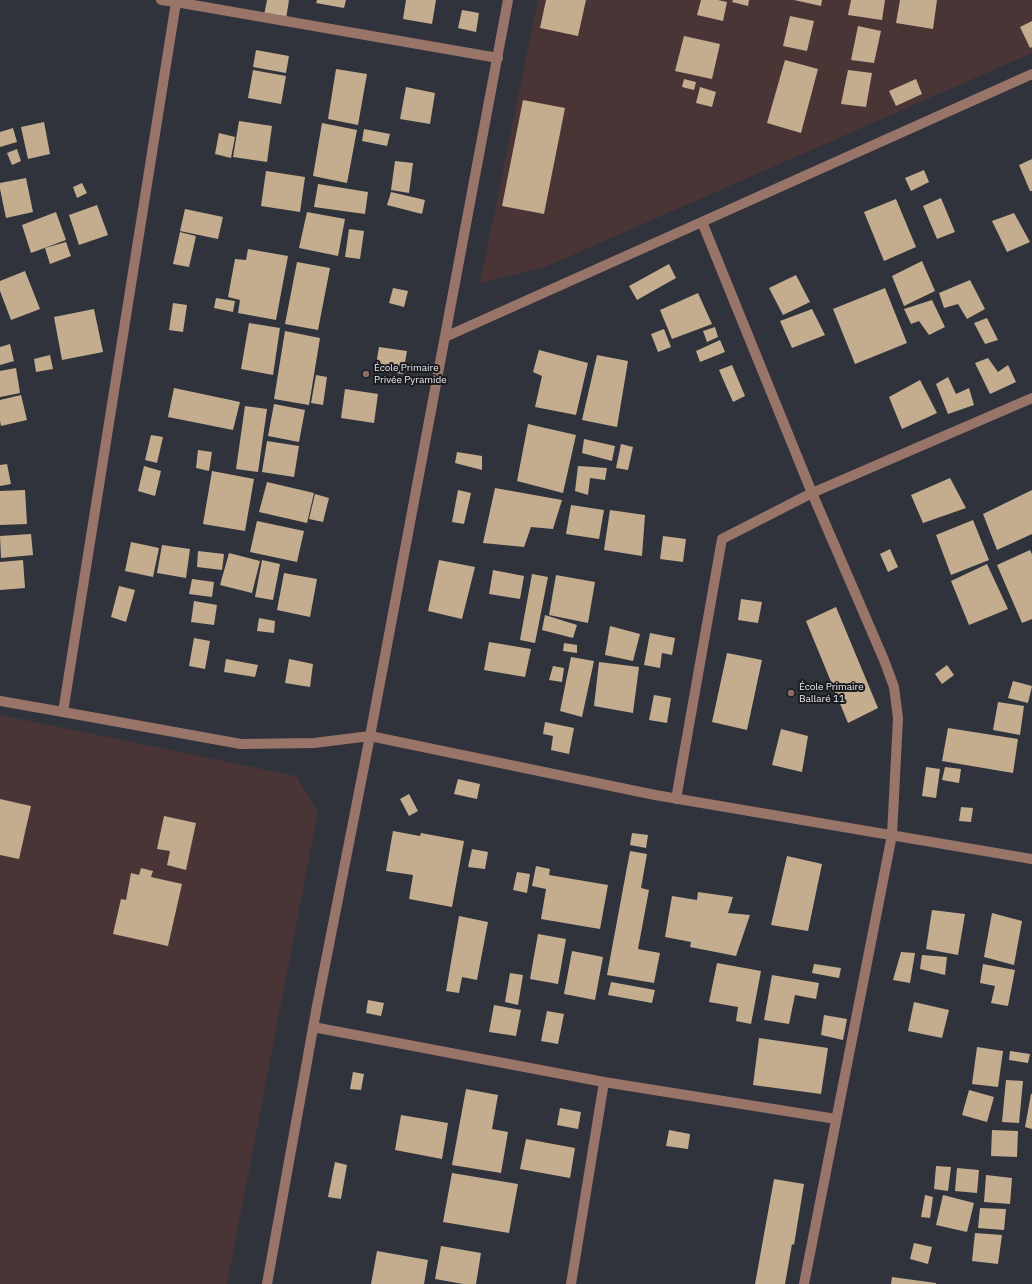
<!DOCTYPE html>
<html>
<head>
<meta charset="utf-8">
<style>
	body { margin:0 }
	canvas { display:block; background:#30333c }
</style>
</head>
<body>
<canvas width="1032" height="1284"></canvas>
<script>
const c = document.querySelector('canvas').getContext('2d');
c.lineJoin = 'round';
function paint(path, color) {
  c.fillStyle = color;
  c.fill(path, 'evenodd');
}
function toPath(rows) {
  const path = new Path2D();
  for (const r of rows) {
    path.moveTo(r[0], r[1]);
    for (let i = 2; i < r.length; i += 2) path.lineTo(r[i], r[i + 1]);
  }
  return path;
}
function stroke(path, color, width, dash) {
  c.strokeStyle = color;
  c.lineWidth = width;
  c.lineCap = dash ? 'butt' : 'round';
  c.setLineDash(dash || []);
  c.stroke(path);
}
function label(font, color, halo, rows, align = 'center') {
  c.font = font + ' "IBM Plex Sans",sans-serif';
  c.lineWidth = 4;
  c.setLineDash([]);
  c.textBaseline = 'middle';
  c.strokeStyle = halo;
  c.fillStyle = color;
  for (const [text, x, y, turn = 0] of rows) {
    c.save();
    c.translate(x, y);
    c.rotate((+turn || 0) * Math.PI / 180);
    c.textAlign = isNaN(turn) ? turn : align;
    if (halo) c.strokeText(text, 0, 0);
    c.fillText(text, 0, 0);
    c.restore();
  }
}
const education = toPath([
	[538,0,1032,0,1032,53,545,267,480,283],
	[0,715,296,776,318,812,227,1284,0,1284]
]);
const building = toPath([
	[267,0,289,0,286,19,264,15],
	[317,0,346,0,344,8,316,3],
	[406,0,436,0,432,24,403,19],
	[546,0,586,0,578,36,540,28],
	[701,0,718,0,727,2,723,21,697,15],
	[733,0,749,0,748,6,732,2],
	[794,0,822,0,821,6],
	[851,0,885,0,882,20,848,15],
	[900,0,937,0,933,29,896,23],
	[462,10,479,13,476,32,458,28],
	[790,16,814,21,807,51,783,46],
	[1032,21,1032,47,1030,48,1020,27],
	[858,26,881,31,874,63,851,60],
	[684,36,720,44,712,79,675,71],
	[256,50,289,56,286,73,253,67],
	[785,60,818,69,801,133,767,123],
	[336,69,367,74,358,125,328,119],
	[253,70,286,76,281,104,248,98],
	[848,70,872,73,866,107,841,104],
	[684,79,696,82,694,90,682,87],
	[916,79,922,94,896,106,889,91],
	[406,87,435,93,430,124,400,119],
	[700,87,716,92,712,107,696,103],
	[523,100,565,108,544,214,502,206],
	[239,121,272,126,267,162,233,157],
	[44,122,50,154,28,159,21,127],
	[322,123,357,130,347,183,313,176],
	[13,128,17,142,0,147,0,132],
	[364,129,390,134,387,146,362,141],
	[219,133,235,137,231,158,215,154],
	[17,149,21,161,12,165,7,153],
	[1032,159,1032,191,1030,191,1019,165],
	[395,161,413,163,409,193,391,190],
	[924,170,929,182,911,191,905,178],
	[266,171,305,177,300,212,261,206],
	[26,178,33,212,6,218,0,189,0,183],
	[82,183,87,193,77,198,73,187],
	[318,184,368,192,365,214,314,207],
	[391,192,425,200,422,214,387,205],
	[941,198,955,232,937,239,923,206],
	[896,199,916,247,884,261,864,212],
	[97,205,108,235,79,245,69,215],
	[185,209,223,217,218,239,180,231],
	[56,212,66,240,31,253,22,225],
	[307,212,345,219,338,256,299,248],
	[1014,213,1030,242,1007,252,992,221],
	[349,229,364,231,360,259,345,257],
	[180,232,196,236,189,267,173,264],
	[66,242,71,256,50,264,45,248],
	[248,249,288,256,276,320,238,313,240,300,228,297,235,259,246,260],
	[922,261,935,291,904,306,892,276],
	[297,262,330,268,318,330,285,324],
	[669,264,676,278,637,300,629,286],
	[25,271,40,309,11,320,0,291,0,281],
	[796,275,810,302,783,315,769,288],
	[970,280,985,309,967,319,958,304,944,308,939,293],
	[393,288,408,291,404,307,389,303],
	[885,288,907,343,855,364,833,309],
	[698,293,712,324,672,339,660,310],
	[216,298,235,301,233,312,214,308],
	[932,300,945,327,929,335,919,321,911,324,904,309],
	[173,303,187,305,183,332,169,330],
	[94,309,103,352,62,360,54,317],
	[812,309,825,335,792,348,780,321],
	[987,318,998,340,985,344,974,323],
	[249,323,280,328,273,375,241,369],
	[715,327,718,337,707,342,703,331],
	[664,329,671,347,658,352,651,334],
	[285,331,320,338,309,405,274,399],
	[720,340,725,352,700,362,696,351],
	[10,344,14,361,0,365,0,347],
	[379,347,407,351,403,374,375,370],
	[539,350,588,363,576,415,535,407,542,376,533,372],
	[50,355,53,369,36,372,34,359],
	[597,355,628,361,617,427,582,420],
	[988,358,998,372,1008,365,1016,382,990,394,975,363],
	[732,365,745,396,733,402,719,370],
	[16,368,20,393,0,397,0,371],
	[316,375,327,377,323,405,311,403],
	[948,377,956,394,969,388,974,405,948,414,936,384],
	[920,380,937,413,902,429,889,397],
	[174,388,240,402,233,430,168,417],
	[345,389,378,394,374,423,341,418],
	[21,395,27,420,1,426,0,421,0,400],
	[274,404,305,410,299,442,268,436],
	[245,406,267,409,258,472,236,469],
	[528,424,576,435,563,493,517,481],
	[151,435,163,437,157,463,145,460],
	[584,439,615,446,612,461,582,453],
	[267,441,299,446,294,477,262,472],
	[621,444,633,447,628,470,616,468],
	[198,450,212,452,209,471,196,468],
	[457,452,482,456,482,470,455,463],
	[7,464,11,484,0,486,0,465],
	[144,466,161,471,155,496,138,491],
	[578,466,607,468,605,480,590,478,588,495,575,491],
	[212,471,254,479,245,531,203,524],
	[950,478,966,508,923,523,911,495],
	[267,482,314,493,307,523,259,512],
	[495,488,562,500,553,529,531,527,524,547,483,543],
	[25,490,27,524,0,525,0,491],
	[458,490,471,493,464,524,452,522],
	[1032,490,1032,534,997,550,983,514],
	[315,494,329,498,323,522,309,519],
	[571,505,604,510,599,539,566,534],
	[610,510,645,515,642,556,604,550],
	[973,520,989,560,951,575,936,535],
	[257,521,304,531,297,562,250,552],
	[31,534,33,555,1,558,0,536],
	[663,536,686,539,683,562,660,559],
	[131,542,159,548,153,577,125,571],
	[162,545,190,549,186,578,157,573],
	[890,549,898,567,888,572,880,554],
	[1030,550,1032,554,1032,619,1022,623,997,565],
	[198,551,224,554,222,570,197,567],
	[229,553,260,561,252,593,220,585],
	[23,560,25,588,0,590,0,562],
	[262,560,280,564,273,600,255,597],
	[439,560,475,567,462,619,428,611],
	[987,564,1008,609,969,625,951,581],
	[493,570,524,576,520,599,489,594],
	[284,573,317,579,310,617,277,610],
	[532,574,548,577,535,643,520,640],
	[556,575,595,582,588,623,549,615],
	[192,579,214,582,212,597,189,594],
	[119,586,135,590,126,622,111,617],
	[741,599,762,602,758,623,738,620],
	[194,601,217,605,214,625,191,622],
	[836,607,878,708,848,723,806,621],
	[545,615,577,625,573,638,542,630],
	[259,618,275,621,274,633,257,631],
	[610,626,640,634,633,661,605,655],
	[650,633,675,638,672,655,662,653,660,668,644,665],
	[194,638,210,641,205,669,189,666],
	[489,642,531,649,525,677,484,670],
	[564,643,577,645,577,653,563,651],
	[727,653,762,660,747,730,712,722],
	[571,657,594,661,582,717,560,711],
	[226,659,258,665,255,677,224,672],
	[289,659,313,664,310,687,285,683],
	[599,662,639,667,633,713,594,706],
	[947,665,954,675,942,684,935,674],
	[553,666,564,668,562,682,549,680],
	[1013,681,1032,686,1028,703,1008,698],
	[654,695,671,698,667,723,649,720],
	[998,702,1024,706,1020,735,993,730],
	[545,722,574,728,569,754,551,750,553,736,543,734],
	[948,728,1018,739,1013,773,942,761],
	[781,729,808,736,802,772,772,765],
	[926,767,940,769,936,798,922,796],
	[945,767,961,769,959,783,942,780],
	[458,779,480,784,477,799,454,794],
	[409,794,418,811,409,816,400,799],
	[0,799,31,806,19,859,0,855],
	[961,807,973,808,971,822,959,821],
	[164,816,196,823,186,870,167,865,170,851,157,849],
	[393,831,420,836,421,833,464,841,452,907,409,899,413,875,386,871],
	[632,833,648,835,646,848,630,845],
	[472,849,488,852,485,869,468,867],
	[630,851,647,854,641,888,649,890,638,949,660,953,654,983,607,975],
	[787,856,822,864,808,931,771,925],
	[536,866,550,869,549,875,608,885,600,929,541,919,546,889,532,886],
	[141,868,153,871,151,877,182,884,168,946,113,934,121,899,126,900,131,873,139,875],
	[517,872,530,874,527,893,513,890],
	[698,892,733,897,728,913,750,915,736,956,690,947,691,942,665,937,672,896,697,900],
	[932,910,965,914,958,955,926,949],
	[992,913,1022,921,1014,965,984,957],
	[459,916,488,922,477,980,462,977,459,993,446,991],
	[538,934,566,939,558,984,530,979],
	[572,951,603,957,595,1000,564,994],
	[901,952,915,953,910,983,893,980],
	[922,955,947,957,945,975,920,969],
	[717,963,761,971,751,1024,736,1021,738,1007,709,1002],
	[814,964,841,968,839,978,812,973],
	[983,964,1015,970,1008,1006,991,1003,995,986,980,983],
	[510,973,523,975,518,1005,505,1002],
	[772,975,819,983,816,999,795,995,789,1024,764,1020],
	[611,982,655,990,652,1003,608,995],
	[368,1000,384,1003,381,1016,366,1013],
	[914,1002,949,1010,942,1038,908,1031],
	[494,1005,521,1010,516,1036,489,1032],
	[547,1011,564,1014,558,1044,541,1041],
	[824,1015,847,1019,843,1040,821,1035],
	[759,1038,828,1048,821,1094,753,1085],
	[977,1047,1003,1051,998,1087,972,1084],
	[1010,1051,1030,1054,1028,1063,1009,1060],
	[353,1072,364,1074,361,1090,350,1089],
	[1006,1080,1023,1081,1019,1123,1002,1122],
	[466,1089,498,1095,492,1129,508,1132,501,1173,452,1165],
	[969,1090,994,1097,987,1122,962,1115],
	[1031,1094,1032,1094,1032,1129,1025,1127],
	[560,1108,581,1112,578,1129,557,1125],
	[401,1115,448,1123,442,1159,395,1150],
	[669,1130,690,1134,688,1149,666,1146],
	[992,1130,1018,1131,1017,1157,991,1156],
	[526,1139,575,1148,570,1178,520,1169],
	[335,1162,347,1165,341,1199,328,1197],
	[936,1166,951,1167,948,1191,934,1189],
	[957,1168,979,1170,977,1193,955,1191],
	[452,1173,518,1184,509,1233,443,1222],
	[986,1175,1012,1178,1010,1204,984,1202],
	[774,1179,804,1184,794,1245,792,1244,785,1284,755,1284],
	[925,1195,933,1197,930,1218,921,1217],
	[943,1195,974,1203,967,1232,936,1225],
	[980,1208,1006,1209,1004,1230,978,1228],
	[975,1233,1002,1235,998,1264,972,1261],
	[914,1243,932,1247,928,1264,910,1259],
	[441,1246,481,1253,476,1284,463,1284,435,1279],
	[377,1251,428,1260,424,1284,371,1284],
	[892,1277,936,1283,936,1284,891,1284]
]);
const minor = toPath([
	[161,0,176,2,498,58],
	[176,2,63,712,241,744,314,743,370,736,655,795,1032,859],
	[702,222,812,493,884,660,894,687,898,718,892,835,804,1284],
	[445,337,1032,74],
	[0,701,63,712],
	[676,799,722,539,812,493,1032,398],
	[313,1027,604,1082,836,1119],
	[267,1284,317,1006,370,736,508,0],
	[571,1284,604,1082]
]);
const markers = [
	[366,374,4,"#8d6e63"],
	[791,693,4,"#8d6e63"]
];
const poiNames = [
	["École Primaire",374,368],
	["Privée Pyramide",374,380],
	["École Primaire",799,687],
	["Ballaré 11",799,699]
];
paint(education, '#4a3536');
paint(building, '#c4ad8f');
stroke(minor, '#997469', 10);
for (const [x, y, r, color] of markers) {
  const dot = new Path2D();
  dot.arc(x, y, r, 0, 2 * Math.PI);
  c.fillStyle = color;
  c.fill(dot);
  stroke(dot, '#191b1f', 1.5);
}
label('10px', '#e8eaf0', '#191b1f', poiNames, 'left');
</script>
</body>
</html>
